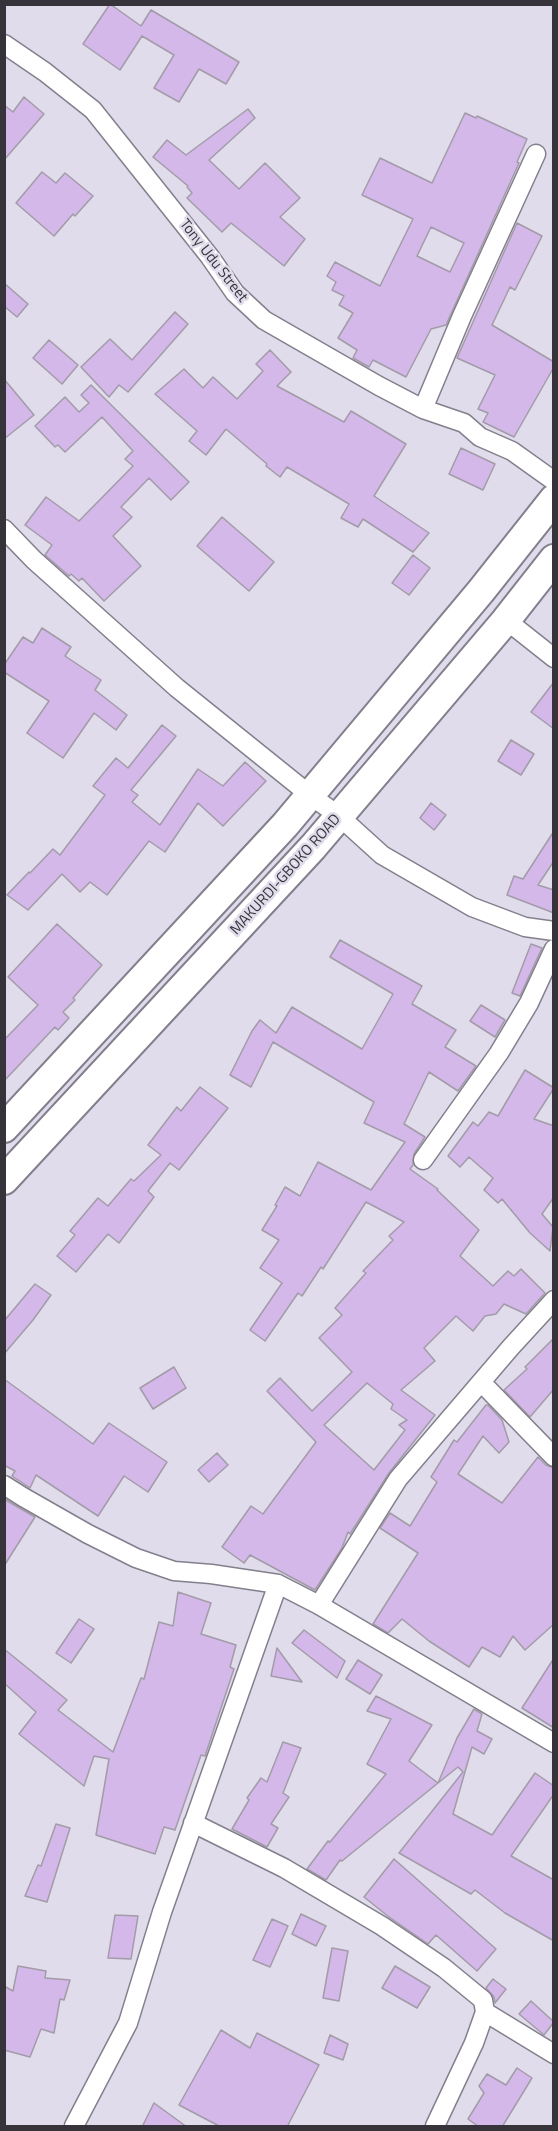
<!DOCTYPE html>
<html>
<head>
<meta charset="utf-8">
<style>
	body { margin:0 }
	#map { position:relative; width:558px; height:2131px; overflow:hidden; background:#e0dceb; font-family:"Titillium Web",sans-serif }
	canvas { display:block }
	.frame { position:absolute; inset:0; border:6px solid #36343a; pointer-events:none }
</style>
</head>
<body>
<div id="map">
<canvas width="558" height="2131"></canvas>
<div class="frame"></div>
</div>
<script>
const c = document.querySelector('canvas').getContext('2d');
c.lineJoin = 'round';
function paint(path, color) {
  c.fillStyle = color;
  c.fill(path, 'evenodd');
}
function toPath(rows) {
  const path = new Path2D();
  for (const r of rows) {
    path.moveTo(r[0], r[1]);
    for (let i = 2; i < r.length; i += 2) path.lineTo(r[i], r[i + 1]);
  }
  return path;
}
function stroke(path, color, width, dash) {
  c.strokeStyle = color;
  c.lineWidth = width;
  c.lineCap = dash ? 'butt' : 'round';
  c.setLineDash(dash || []);
  c.stroke(path);
}
function label(font, color, halo, rows, align = 'center') {
  c.font = font + ' "Titillium Web",sans-serif';
  c.lineWidth = 5;
  c.setLineDash([]);
  c.textBaseline = 'middle';
  c.strokeStyle = halo;
  c.fillStyle = color;
  for (const [text, x, y, turn = 0] of rows) {
    c.save();
    c.translate(x, y);
    c.rotate((+turn || 0) * Math.PI / 180);
    c.textAlign = isNaN(turn) ? turn : align;
    if (halo) c.strokeText(text, 0, 0);
    c.fillText(text, 0, 0);
    c.restore();
  }
}
const building = toPath([
	[110,4,141,26,151,10,239,62,226,84,199,69,179,102,154,88,174,55,142,36,120,70,83,44,110,4],
	[24,97,44,114,4,160,4,105,13,112,24,97],
	[248,109,255,118,209,160,239,189,265,163,300,198,280,217,305,239,284,266,231,223,222,232,187,198,192,193,187,187,188,186,153,157,167,140,186,155,248,109],
	[465,113,476,118,477,116,527,139,517,162,519,163,446,325,431,329,406,377,373,360,369,367,353,358,357,350,338,338,353,313,339,305,344,296,332,290,336,282,327,276,335,262,380,286,413,219,362,195,380,158,432,183,465,113],
	[431,227,464,243,450,272,417,256,431,227],
	[42,172,56,183,65,173,93,196,75,216,73,214,54,236,16,203,42,172],
	[517,223,542,236,515,290,510,287,492,325,554,362,554,367,514,437,483,422,488,413,478,409,495,375,457,358,517,223],
	[4,283,28,304,17,317,4,306,4,283],
	[175,312,188,324,128,392,119,385,109,397,81,367,110,339,132,360,175,312],
	[49,340,78,365,62,384,33,358,49,340],
	[270,350,291,372,277,386,344,422,351,411,406,444,374,496,429,533,413,552,363,519,358,527,341,518,349,504,287,467,280,477,266,466,267,464,226,429,206,455,189,441,197,431,155,394,184,369,203,388,213,377,237,399,263,371,256,364,270,350],
	[4,379,34,415,4,439,4,379],
	[91,385,189,482,171,500,149,478,121,507,132,517,113,536,141,566,104,601,82,578,79,581,71,574,69,576,45,555,52,545,25,525,46,497,79,521,133,466,125,459,133,451,102,417,65,452,58,445,55,447,35,426,65,397,79,412,89,403,81,395,91,385],
	[461,448,495,464,483,490,449,474,461,448],
	[222,517,274,562,249,591,197,546,222,517],
	[413,555,430,568,409,595,392,583,413,555],
	[42,628,71,647,65,656,101,680,95,690,127,715,116,730,94,713,63,758,27,733,49,701,4,672,4,665,23,637,33,643,42,628],
	[554,682,554,729,531,712,554,682],
	[162,725,176,736,131,790,138,795,132,802,160,825,198,769,223,786,245,762,266,781,223,826,198,803,165,852,149,841,107,895,90,882,80,892,62,874,28,910,7,895,29,872,30,873,53,849,60,855,105,795,93,786,116,758,128,768,162,725],
	[511,740,534,754,521,775,498,761,511,740],
	[431,803,446,815,434,830,420,818,431,803],
	[554,831,554,861,538,885,554,890,554,913,507,895,514,876,523,879,554,831],
	[57,924,102,965,73,998,75,1000,63,1012,69,1018,58,1030,55,1027,4,1081,4,1040,38,1005,8,977,57,924],
	[340,940,422,986,412,1004,456,1030,445,1047,476,1066,458,1091,429,1072,404,1124,425,1137,414,1154,413,1165,410,1169,438,1189,437,1190,479,1230,460,1256,493,1286,508,1271,514,1276,521,1269,545,1293,526,1314,504,1304,496,1314,485,1316,473,1331,456,1316,424,1348,435,1361,401,1390,435,1415,389,1473,350,1534,348,1532,342,1548,315,1590,250,1555,244,1563,222,1547,251,1506,263,1514,316,1442,267,1391,280,1378,312,1411,352,1372,319,1338,342,1315,335,1308,366,1273,363,1271,393,1240,389,1236,404,1222,366,1202,323,1269,321,1267,302,1296,298,1293,265,1341,250,1330,282,1283,260,1268,279,1240,262,1230,277,1206,275,1205,285,1187,300,1196,318,1162,371,1190,405,1142,364,1123,374,1102,273,1042,251,1087,230,1075,252,1031,260,1020,276,1033,292,1007,362,1049,393,994,330,957,340,940],
	[367,1383,393,1404,391,1409,407,1420,399,1425,405,1430,374,1470,324,1425,367,1383],
	[531,944,542,948,520,996,512,993,531,944],
	[481,1005,505,1020,495,1037,470,1021,481,1005],
	[525,1070,554,1088,534,1119,554,1126,554,1197,542,1214,553,1227,550,1251,530,1233,502,1199,498,1203,484,1190,493,1178,469,1157,460,1167,448,1156,473,1122,478,1126,489,1112,498,1116,525,1070],
	[200,1087,228,1108,179,1170,170,1163,148,1191,154,1197,119,1243,108,1234,76,1272,57,1256,75,1235,70,1231,98,1198,108,1206,131,1179,134,1181,161,1155,148,1145,177,1107,181,1111,200,1087],
	[35,1284,51,1295,33,1320,4,1354,4,1321,35,1284],
	[554,1338,554,1389,530,1417,504,1390,527,1369,525,1367,554,1338],
	[174,1367,186,1388,153,1409,140,1388,174,1367],
	[4,1379,93,1444,109,1423,167,1462,148,1492,124,1476,98,1516,36,1475,30,1488,12,1476,15,1471,4,1465,4,1379],
	[486,1405,488,1405,502,1420,509,1442,499,1453,483,1436,458,1474,502,1503,538,1457,546,1465,554,1468,554,1624,525,1650,513,1636,500,1657,482,1647,469,1667,429,1641,402,1619,388,1633,373,1624,418,1553,380,1528,390,1513,410,1526,437,1482,431,1477,454,1440,457,1442,486,1405],
	[217,1453,228,1465,209,1482,198,1470,217,1453],
	[4,1499,35,1517,4,1566,4,1499],
	[178,1592,211,1603,201,1634,236,1645,230,1667,234,1669,205,1756,201,1755,175,1830,164,1827,155,1854,96,1835,109,1759,94,1756,84,1786,19,1734,36,1712,4,1683,4,1649,67,1700,58,1710,113,1752,141,1678,144,1679,159,1622,173,1626,178,1592],
	[79,1619,94,1629,71,1663,56,1653,79,1619],
	[304,1630,345,1661,337,1678,292,1643,304,1630],
	[277,1648,302,1682,271,1676,277,1648],
	[554,1658,554,1728,522,1708,554,1658],
	[358,1660,382,1675,370,1694,346,1679,358,1660],
	[376,1696,432,1725,409,1761,438,1783,342,1861,340,1860,326,1880,307,1869,328,1841,330,1842,386,1774,367,1764,391,1719,367,1711,376,1696],
	[474,1709,482,1714,477,1731,492,1739,484,1754,472,1747,453,1814,492,1835,535,1773,554,1786,554,1794,511,1856,554,1880,554,1941,505,1913,475,1890,471,1894,399,1853,463,1772,458,1767,438,1783,457,1738,474,1709],
	[283,1742,301,1748,283,1793,289,1797,271,1824,278,1828,267,1847,232,1829,249,1800,247,1798,261,1778,267,1782,283,1742],
	[56,1824,70,1828,47,1902,25,1896,38,1865,41,1866,56,1824],
	[394,1859,496,1949,477,1971,436,1935,428,1944,389,1917,364,1897,394,1859],
	[301,1914,326,1926,316,1946,292,1934,301,1914],
	[115,1915,138,1916,131,1959,108,1958,115,1915],
	[272,1919,288,1926,270,1967,253,1960,272,1919],
	[332,1948,348,1951,339,2001,323,1998,332,1948],
	[18,1966,46,1971,45,1978,70,1980,64,2000,60,1999,54,2033,41,2029,30,2057,4,2050,4,1986,13,1991,18,1966],
	[395,1966,430,1987,417,2008,382,1988,395,1966],
	[493,1979,506,1989,495,2003,494,1997,486,1988,493,1979],
	[531,2001,554,2022,544,2035,519,2014,531,2001],
	[221,2030,250,2048,257,2033,319,2065,287,2127,221,2127,179,2105,221,2030],
	[330,2035,348,2044,343,2060,324,2053,330,2035],
	[517,2068,532,2078,502,2127,479,2127,468,2119,484,2093,479,2086,487,2074,506,2085,517,2068],
	[154,2103,187,2127,142,2127,154,2103]
]);
const street = toPath([
	[4,44,45,72,93,110,210,257,235,293,264,320,379,386,423,409,464,423,480,437,512,451,554,481],
	[423,409,462,316,536,154],
	[4,529,34,560,177,688,310,795,339,816,382,855,472,907,525,927,554,931],
	[506,620,554,658],
	[423,1160,499,1053,529,1003,554,949],
	[481,1382,554,1457],
	[4,1485,23,1497,88,1534,136,1558,174,1571,211,1574,278,1584,319,1605,554,1743],
	[319,1605,398,1479,511,1347,554,1300],
	[193,1823,284,1868,382,1926,444,1968,483,2000,485,2012,474,2043,435,2126],
	[485,2012,554,2054],
	[74,2126,128,2023,162,1912,278,1584]
]);
const primary = toPath([
	[4,1128,285,825,481,591,554,499],
	[4,1180,313,847,506,620,554,559]
]);
const streetNames = [
	["Tony Udu Street",213,261,52],
	["MAKURDI-GBOKO ROAD",286,875,-48]
];
paint(building, '#d4b8ea');
stroke(building, '#a29ba8', 1.5);
stroke(street, '#837f8c', 21);
stroke(primary, '#837f8c', 32);
stroke(street, '#fff', 18);
stroke(primary, '#fff', 28);
label('15px', '#36343a', '#e0dceb', streetNames);
</script>
</body>
</html>
